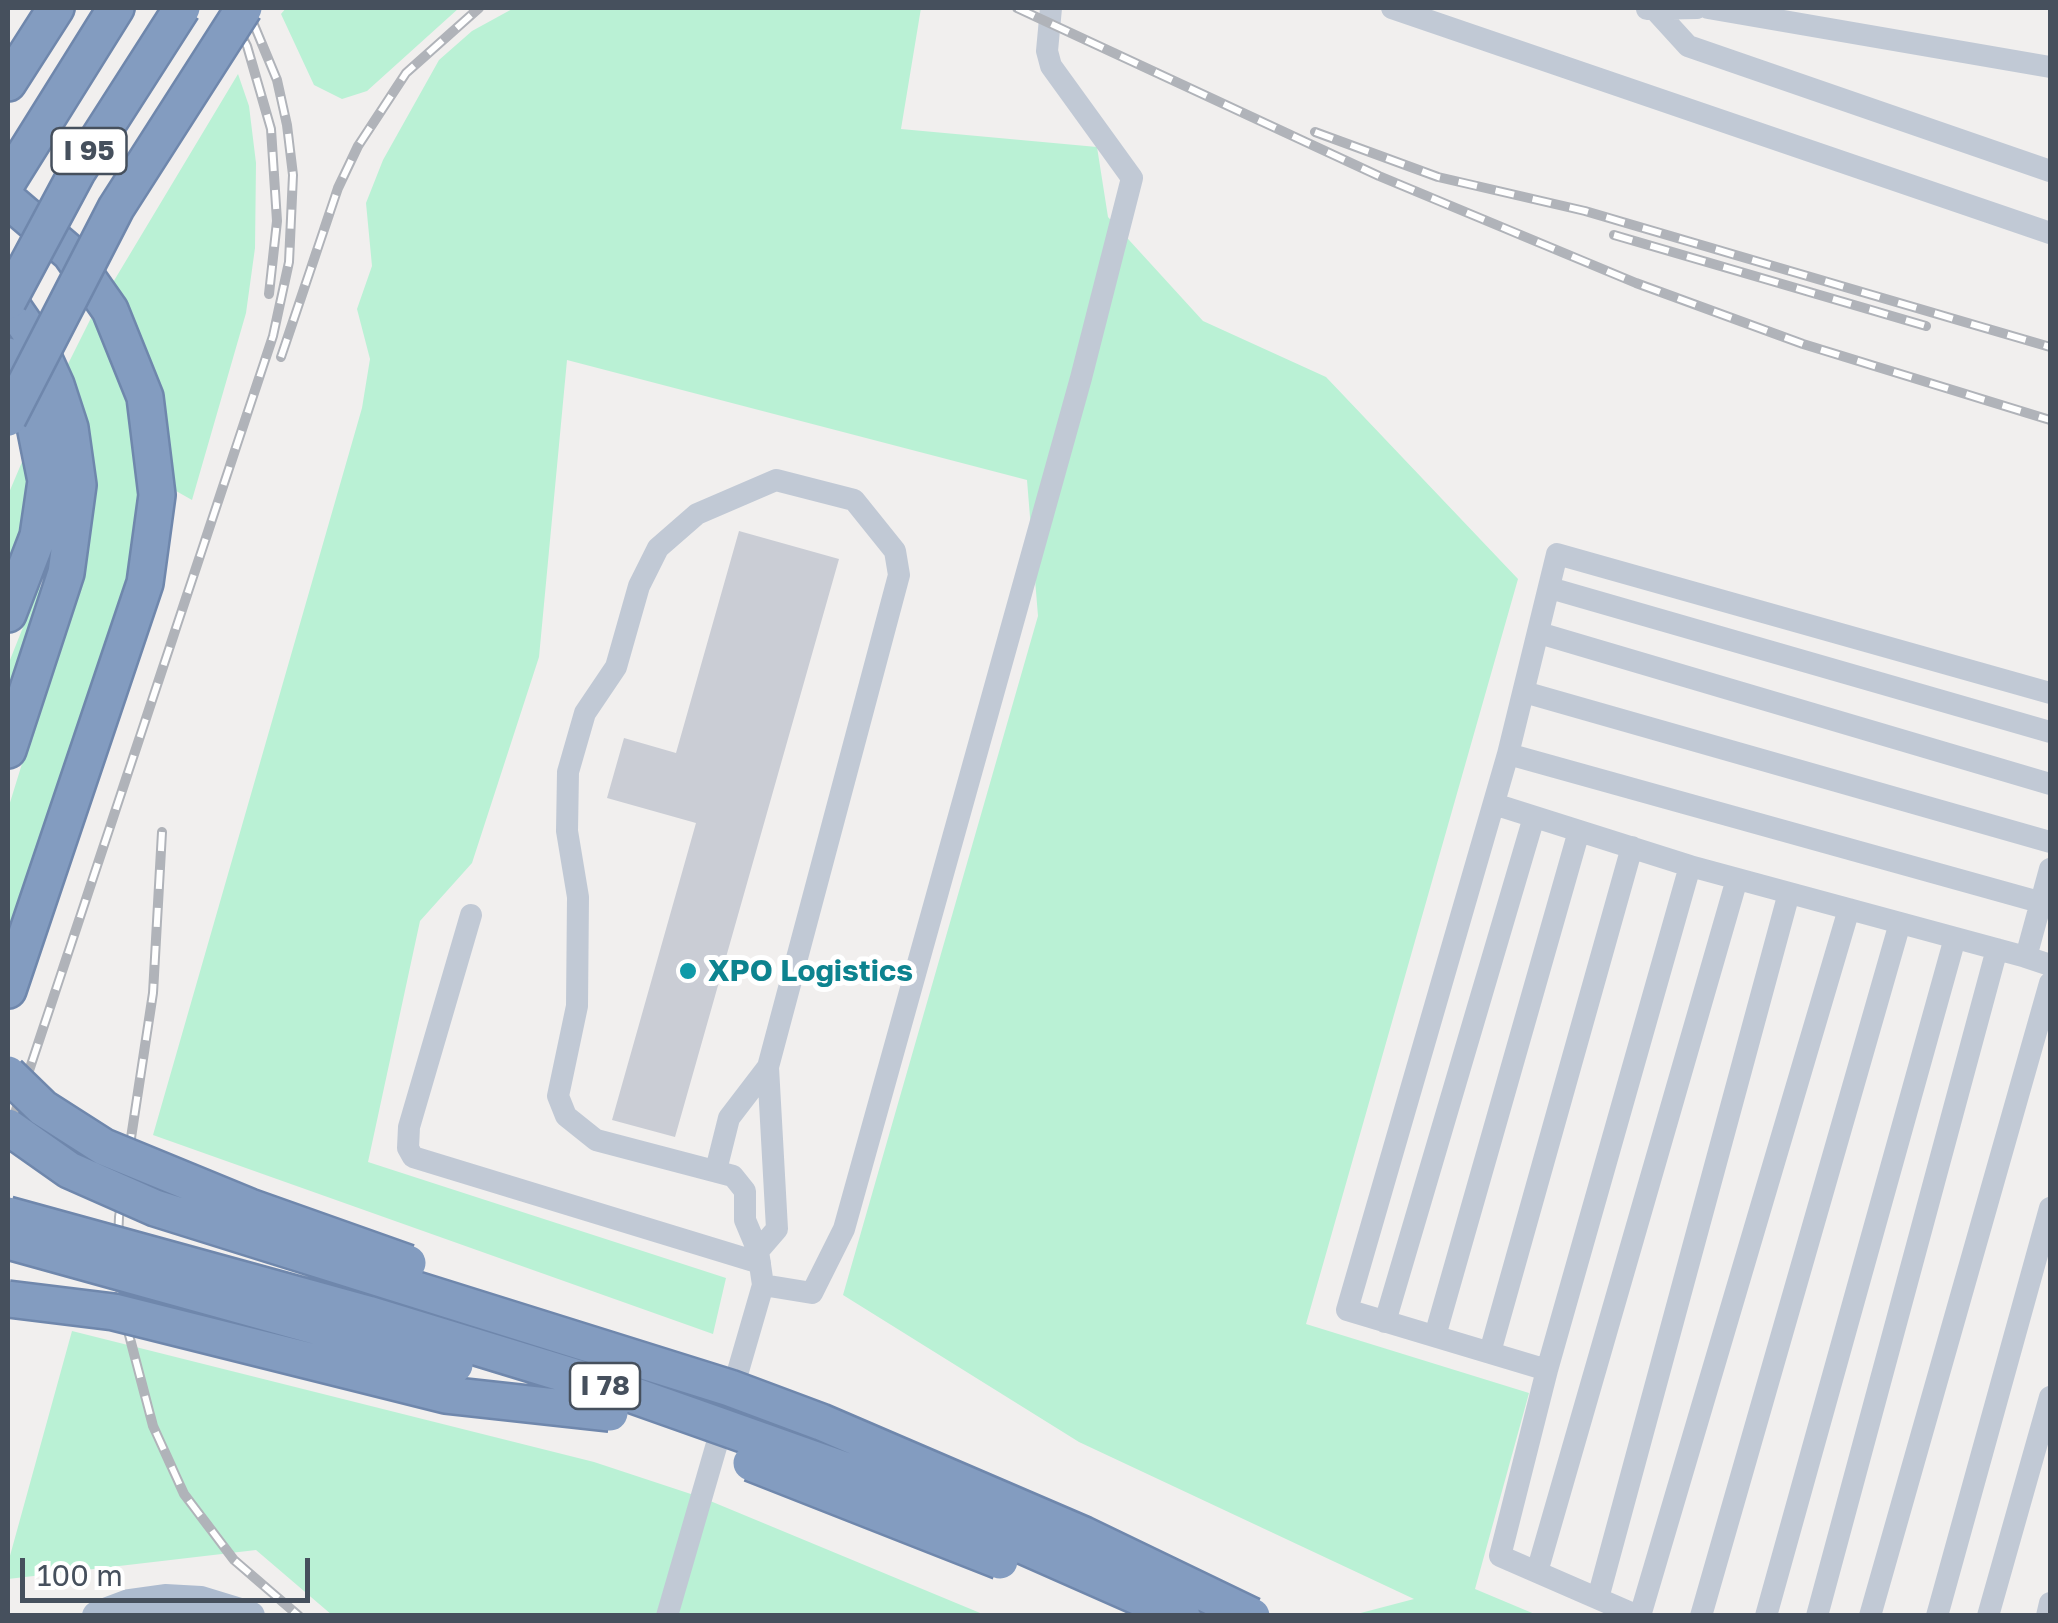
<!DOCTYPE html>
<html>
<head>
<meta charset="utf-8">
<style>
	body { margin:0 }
	#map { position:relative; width:2058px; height:1623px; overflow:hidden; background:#f1efee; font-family:"Golos Text",sans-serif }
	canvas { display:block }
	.frame { position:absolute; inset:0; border:10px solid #46505d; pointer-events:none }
	.scale { position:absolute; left:20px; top:1558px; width:290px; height:45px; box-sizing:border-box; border:5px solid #46505d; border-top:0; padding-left:12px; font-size:30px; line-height:35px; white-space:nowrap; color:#46505d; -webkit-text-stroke:8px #fff; paint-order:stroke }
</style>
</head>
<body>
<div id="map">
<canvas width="2058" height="1623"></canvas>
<div class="frame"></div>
<div class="scale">100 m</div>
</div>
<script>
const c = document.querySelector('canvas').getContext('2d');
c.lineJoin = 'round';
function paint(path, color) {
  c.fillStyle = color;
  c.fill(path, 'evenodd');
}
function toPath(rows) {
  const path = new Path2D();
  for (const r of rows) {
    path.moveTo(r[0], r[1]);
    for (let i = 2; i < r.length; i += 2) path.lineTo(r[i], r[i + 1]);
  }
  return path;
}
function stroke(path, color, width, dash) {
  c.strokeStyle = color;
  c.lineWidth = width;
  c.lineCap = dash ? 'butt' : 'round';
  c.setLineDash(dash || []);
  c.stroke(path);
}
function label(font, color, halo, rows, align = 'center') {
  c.font = font + ' "Golos Text",sans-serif';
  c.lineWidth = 10;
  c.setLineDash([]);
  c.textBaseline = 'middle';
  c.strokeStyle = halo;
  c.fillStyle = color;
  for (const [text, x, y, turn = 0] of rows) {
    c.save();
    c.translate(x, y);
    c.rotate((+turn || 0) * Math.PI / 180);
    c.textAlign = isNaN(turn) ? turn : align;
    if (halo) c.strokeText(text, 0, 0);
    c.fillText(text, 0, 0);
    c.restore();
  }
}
const green = toPath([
	[286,8,459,8,367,91,342,99,314,85,281,14],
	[514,8,921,8,901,129,1097,147,1108,217,1203,321,1326,377,1518,579,1306,1324,1529,1393,1475,1589,1537,1615,1353,1615,1414,1599,1079,1442,843,1295,1038,616,1027,480,567,360,539,657,472,863,420,921,368,1162,726,1278,713,1334,153,1135,362,408,370,359,357,309,372,266,366,203,383,160,439,60,472,31],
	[238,74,249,106,256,163,255,248,246,313,192,500,169,487,112,284],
	[95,310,131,401,141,481,140,519,120,607,8,944,8,809,84,563,66,368],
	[30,443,34,510,8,583,8,495],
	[49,585,8,700,8,665,39,587],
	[72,1331,594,1462,703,1498,985,1615,332,1615,256,1550,8,1579,8,1563]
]);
const building = toPath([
	[739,531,839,559,675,1137,612,1120,696,823,607,798,624,738,676,753]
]);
const minor = toPath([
	[1392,8,2050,233],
	[1708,8,2050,67],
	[1647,9,1697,8],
	[1657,12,1688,46,2050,171],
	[1550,588,2050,732],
	[1539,633,2050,784],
	[1524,692,2050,842],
	[2050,693,1557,554,1508,754,2050,905],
	[1494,804,1690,866,1547,1370,1347,1310,1508,754],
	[1690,866,2026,957,2050,869],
	[471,915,409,1127,408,1148,413,1157,760,1263],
	[2026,957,2050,965],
	[716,1170,729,1118,768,1067],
	[763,1285,812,1293,844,1229,1081,378,1132,178,1051,66,1047,51,1051,8],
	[1385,1322,1534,817],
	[1435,1336,1579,831],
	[1490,1352,1632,847],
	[1547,1370,1500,1556,1638,1616],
	[1537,1572,1737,879],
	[1598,1598,1789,893],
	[667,1616,763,1285,758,1251,745,1220,745,1191,733,1176,596,1140,566,1116,558,1096,577,1006,578,897,567,831,568,772,585,713,616,667,639,586,658,548,697,514,776,480,854,500,895,551,899,575,768,1067,777,1229,758,1251],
	[1640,1616,1849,909],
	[1701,1616,1900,923],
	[1766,1616,1955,938],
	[1817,1616,1997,949],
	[1870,1616,2050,983],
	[1937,1616,2050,1208],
	[1988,1616,2050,1397],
	[2047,1616,2050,1603]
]);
const major = toPath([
	[97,1616,129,1604,165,1599,201,1601,250,1616]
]);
const highway = toPath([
	[8,83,56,8],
	[8,181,116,8],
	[8,200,70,253,110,310,145,397,157,495,145,583,8,990],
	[8,300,36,341,56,385,70,428,78,485,66,573,8,750],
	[8,356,32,411,46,481,38,536,8,614]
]);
const rail = toPath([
	[228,8,247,46,271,129,277,221,269,294],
	[1017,8,1379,176,1636,283,1803,344,2050,420],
	[1315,132,1438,177,1585,211,2050,347],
	[1614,235,1926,326],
	[281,357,338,188,358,146,406,73,479,8],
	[162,832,153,993,119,1217,117,1265,123,1312,153,1426,184,1494,234,1560,299,1616],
	[8,1134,273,336,289,262,293,175,287,125,277,80,247,8]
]);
const highwayBridge = toPath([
	[8,301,77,172,182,8],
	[8,418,116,208,244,8],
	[8,1074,43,1108,104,1147,250,1207,408,1263],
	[8,1127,69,1170,155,1208,730,1388,821,1422,1084,1535,1252,1616],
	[8,1215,368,1314,624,1392,881,1483,1182,1616],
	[8,1241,455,1365],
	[8,1299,114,1312,446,1395,610,1413],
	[751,1463,1000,1561]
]);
const markers = [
	[688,971,10,"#0f9aa8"]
];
const shields = [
	[89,151,75],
	[605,1386,70]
];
const shieldNames = [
	["I 95",89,151],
	["I 78",605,1386]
];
const cultureNames = [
	["XPO Logistics",708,971]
];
paint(green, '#baf1d5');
paint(building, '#cacdd5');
stroke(highway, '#6f87ac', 40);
stroke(minor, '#c1c9d5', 22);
stroke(major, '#adbbcf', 30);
stroke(highway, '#839cc0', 35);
stroke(rail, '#b0b3b9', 10);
stroke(rail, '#fff', 6, [19]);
stroke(highwayBridge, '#6f87ac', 40, []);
stroke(highwayBridge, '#839cc0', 35);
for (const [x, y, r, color] of markers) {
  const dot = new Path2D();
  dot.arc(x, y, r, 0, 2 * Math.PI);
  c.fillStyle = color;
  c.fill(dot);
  stroke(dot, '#fff', 4);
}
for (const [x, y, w] of shields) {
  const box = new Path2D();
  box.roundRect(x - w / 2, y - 23, w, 46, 8);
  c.fillStyle = '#fff';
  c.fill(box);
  stroke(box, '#46505d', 2.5);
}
label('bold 28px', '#46505d', null, shieldNames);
label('bold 30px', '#0d838f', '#fff', cultureNames, 'left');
</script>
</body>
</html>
